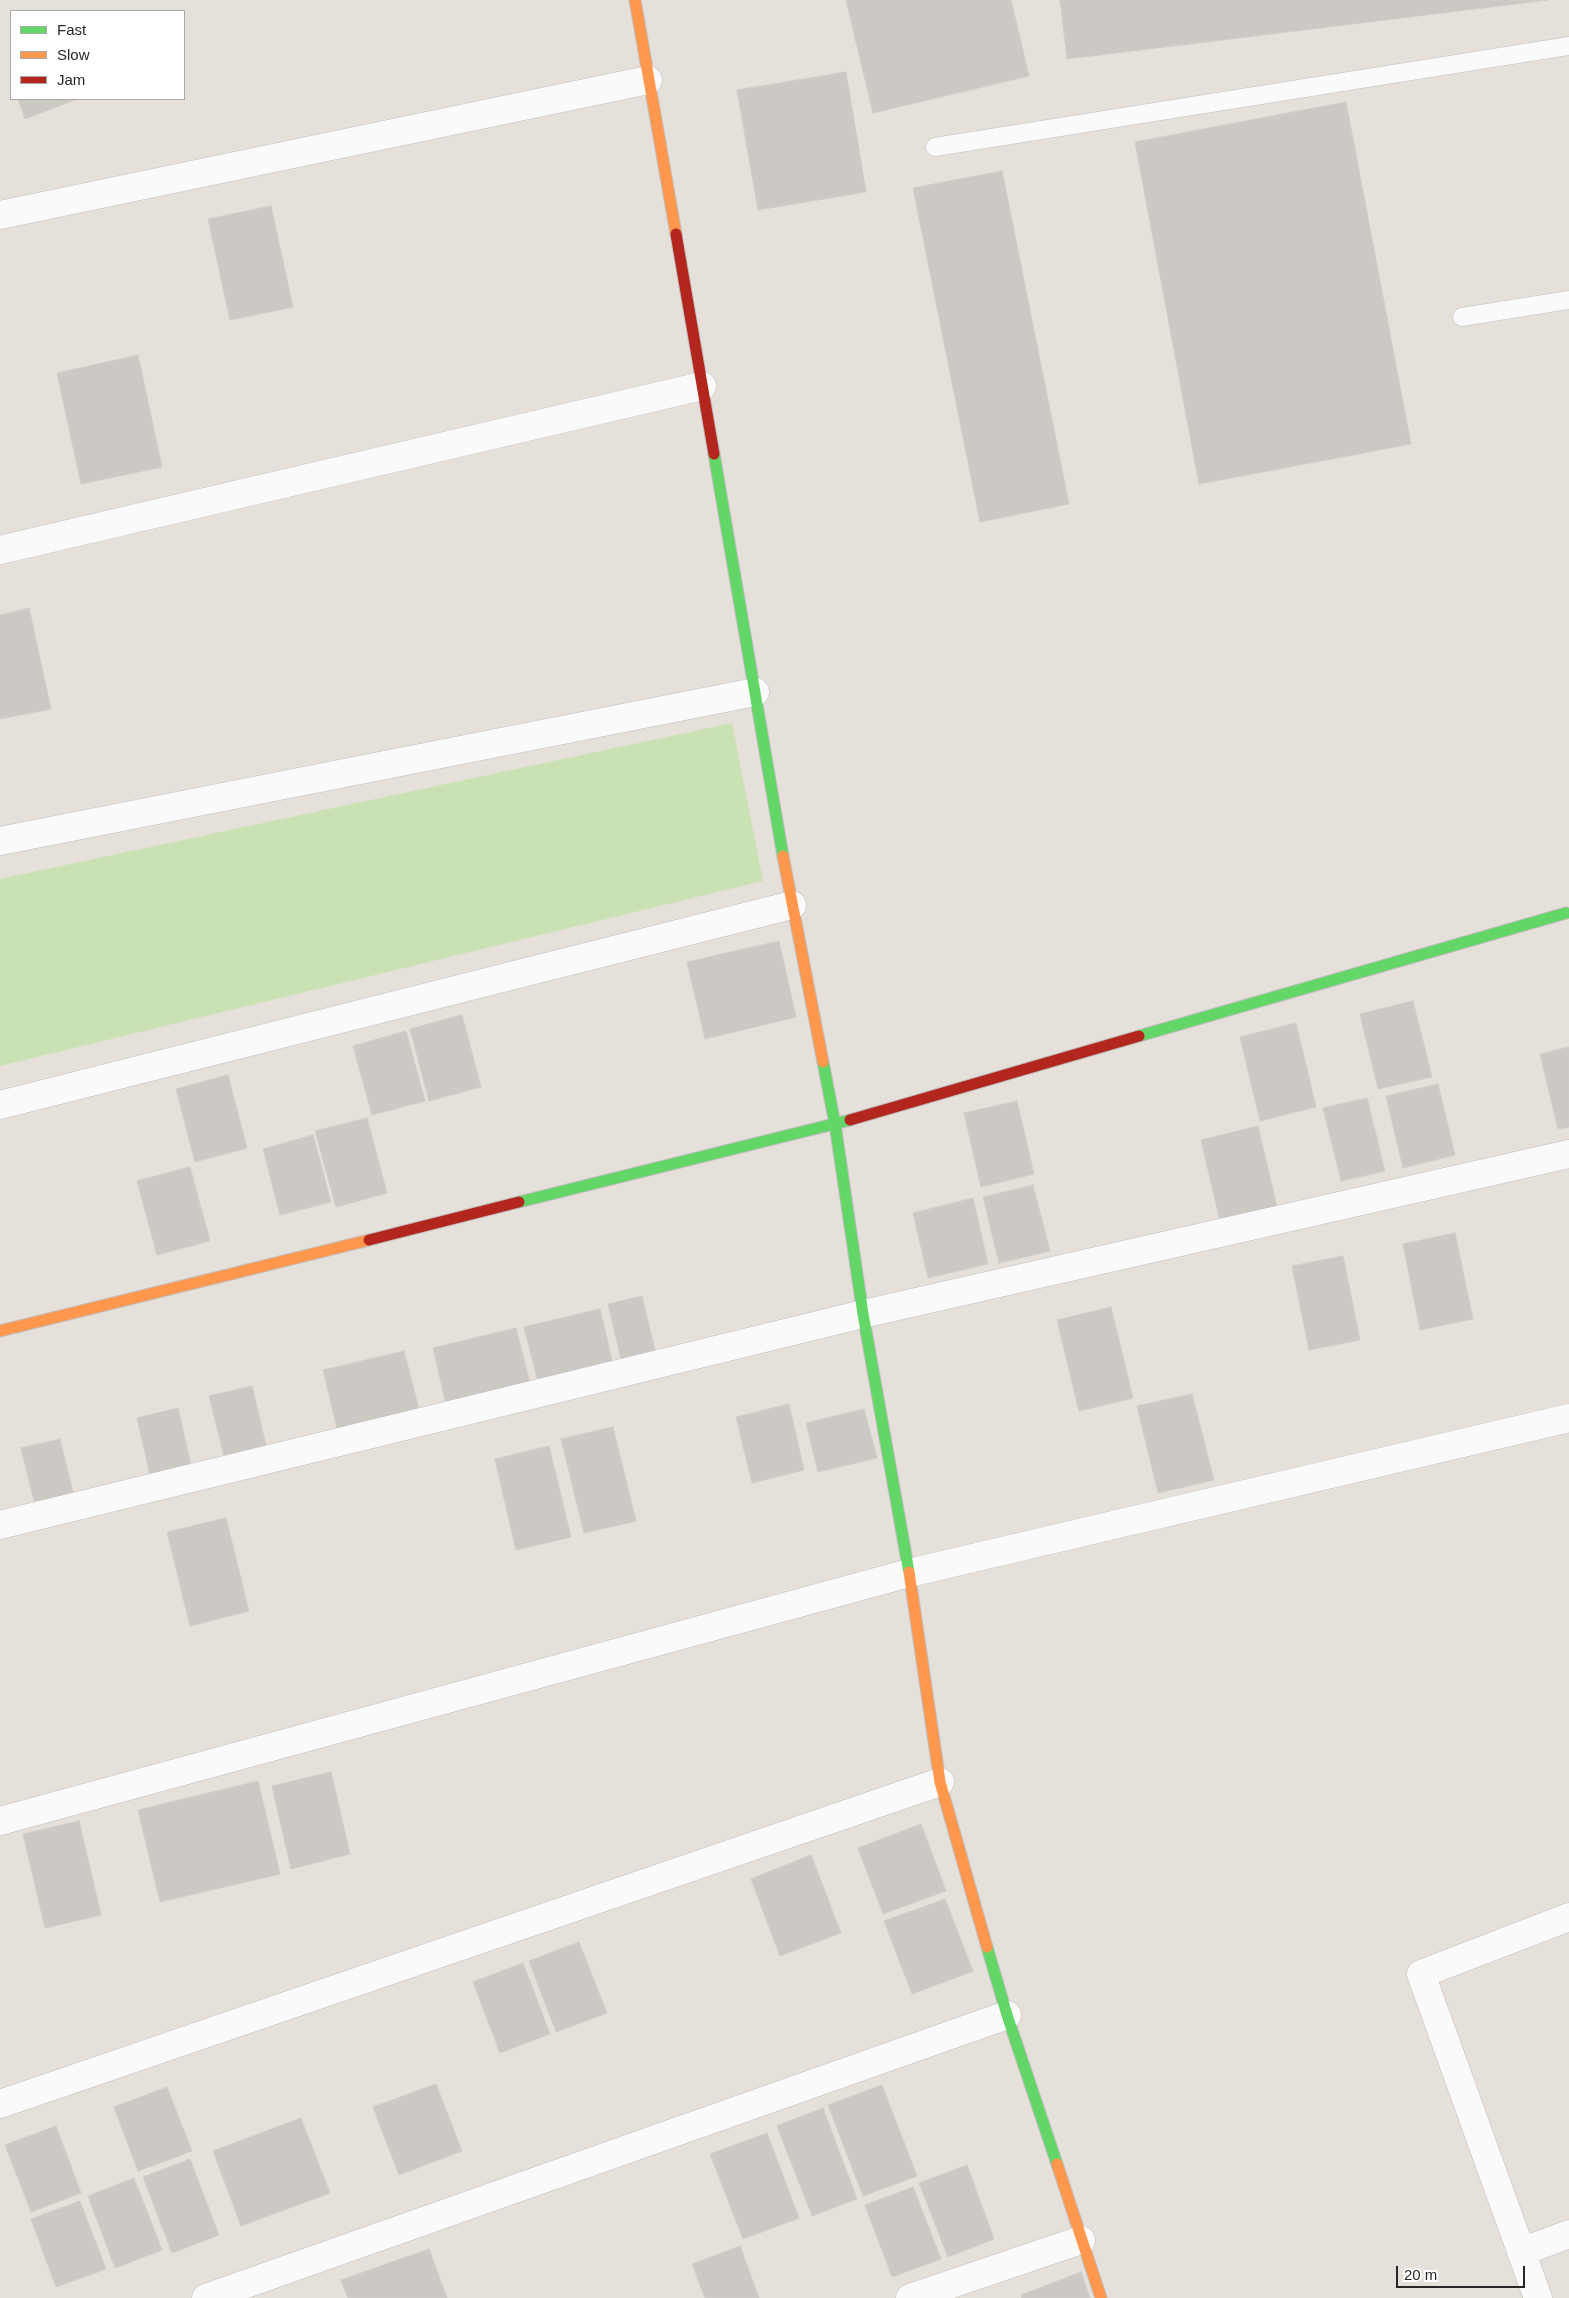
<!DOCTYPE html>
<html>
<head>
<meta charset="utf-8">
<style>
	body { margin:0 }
	#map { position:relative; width:1569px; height:2298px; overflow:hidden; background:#e6e0db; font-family:Arial,sans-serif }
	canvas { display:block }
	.legend { position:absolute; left:10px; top:10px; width:175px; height:90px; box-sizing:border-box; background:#fff; border:1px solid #a9a9a9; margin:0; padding:6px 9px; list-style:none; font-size:15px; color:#272727 }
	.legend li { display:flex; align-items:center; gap:10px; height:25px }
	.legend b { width:25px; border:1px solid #a9a9a9 }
	.scale { position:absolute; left:1396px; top:2266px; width:129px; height:22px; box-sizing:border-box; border:2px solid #272727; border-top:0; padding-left:6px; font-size:15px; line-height:18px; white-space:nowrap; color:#272727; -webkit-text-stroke:4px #fff; paint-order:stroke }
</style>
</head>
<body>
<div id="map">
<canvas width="1569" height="2298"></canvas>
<ul class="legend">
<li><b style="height:6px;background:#63d668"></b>Fast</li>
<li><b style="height:6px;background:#ff974d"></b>Slow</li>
<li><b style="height:6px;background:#b3261e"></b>Jam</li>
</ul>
<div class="scale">20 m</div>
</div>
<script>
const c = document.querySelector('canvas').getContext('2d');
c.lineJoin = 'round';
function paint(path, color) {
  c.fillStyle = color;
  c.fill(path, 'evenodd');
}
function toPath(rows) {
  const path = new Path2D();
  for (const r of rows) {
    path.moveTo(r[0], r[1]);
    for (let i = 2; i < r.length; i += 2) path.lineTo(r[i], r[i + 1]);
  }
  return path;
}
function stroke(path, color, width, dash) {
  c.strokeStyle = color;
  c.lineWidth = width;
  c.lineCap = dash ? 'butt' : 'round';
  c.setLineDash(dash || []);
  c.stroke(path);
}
const green = toPath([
	[732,723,763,881,0,1066,0,879]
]);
const building = toPath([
	[846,0,1011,0,1029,76,873,113,846,0],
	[1060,0,1548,0,1067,59,1060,0],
	[846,72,866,192,758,210,737,90,846,72],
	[18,99,77,99,25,119,18,99],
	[1346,102,1411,444,1199,484,1135,142,1346,102],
	[1002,171,1069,504,980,522,913,188,1002,171],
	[271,206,293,307,230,320,208,219,271,206],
	[138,355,162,467,81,484,57,373,138,355],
	[29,608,51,709,0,719,0,615,29,608],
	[779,941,796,1017,705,1039,687,962,779,941],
	[1413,1001,1432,1077,1378,1089,1360,1014,1413,1001],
	[462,1015,481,1087,429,1101,410,1029,462,1015],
	[1296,1023,1316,1107,1260,1121,1240,1037,1296,1023],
	[406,1031,425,1101,372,1115,353,1046,406,1031],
	[1569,1047,1569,1127,1558,1129,1540,1054,1569,1047],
	[228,1075,247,1148,195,1162,176,1089,228,1075],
	[1438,1084,1455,1155,1403,1168,1386,1096,1438,1084],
	[1367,1098,1385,1171,1341,1181,1323,1108,1367,1098],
	[1017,1101,1034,1174,981,1187,964,1113,1017,1101],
	[367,1118,387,1193,336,1207,315,1131,367,1118],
	[1258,1126,1277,1207,1220,1221,1201,1140,1258,1126],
	[313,1135,331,1202,280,1215,263,1149,313,1135],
	[190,1167,210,1241,157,1255,137,1181,190,1167],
	[1033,1185,1050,1251,999,1263,983,1197,1033,1185],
	[973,1198,988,1264,928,1278,913,1213,973,1198],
	[1455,1233,1473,1319,1420,1330,1403,1244,1455,1233],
	[1343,1256,1360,1340,1309,1350,1292,1266,1343,1256],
	[642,1296,656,1354,622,1363,608,1304,642,1296],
	[1111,1307,1133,1398,1079,1411,1057,1320,1111,1307],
	[600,1309,613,1364,538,1382,524,1327,600,1309],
	[516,1328,530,1383,446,1404,433,1348,516,1328],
	[404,1351,420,1413,338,1432,323,1370,404,1351],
	[252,1386,266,1445,224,1456,209,1396,252,1386],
	[1192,1394,1214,1480,1158,1493,1137,1406,1192,1394],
	[789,1404,804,1470,752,1483,736,1417,789,1404],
	[178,1408,191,1465,150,1475,137,1418,178,1408],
	[864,1409,877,1458,818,1472,806,1423,864,1409],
	[613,1427,636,1521,584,1533,561,1439,613,1427],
	[60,1439,74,1496,35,1505,21,1448,60,1439],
	[549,1446,571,1537,516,1550,495,1459,549,1446],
	[226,1518,249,1611,190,1626,167,1532,226,1518],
	[331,1772,350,1854,291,1869,272,1786,331,1772],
	[258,1781,280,1874,160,1902,138,1810,258,1781],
	[79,1821,101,1915,45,1928,23,1834,79,1821],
	[921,1824,946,1891,883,1914,858,1848,921,1824],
	[811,1855,841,1933,780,1956,751,1879,811,1855],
	[945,1899,973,1971,912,1994,884,1921,945,1899],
	[579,1942,607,2013,556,2032,529,1961,579,1942],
	[523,1963,550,2034,500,2053,473,1982,523,1963],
	[436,2084,462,2151,399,2175,373,2107,436,2084],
	[882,2085,917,2176,863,2196,828,2105,882,2085],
	[167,2087,192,2151,138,2171,114,2107,167,2087],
	[823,2108,857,2199,812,2216,777,2126,823,2108],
	[301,2118,330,2193,241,2226,213,2151,301,2118],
	[56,2126,81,2193,31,2212,5,2145,56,2126],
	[767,2133,799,2218,743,2239,710,2154,767,2133],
	[190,2159,219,2235,172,2253,143,2177,190,2159],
	[967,2165,994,2239,948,2257,919,2183,967,2165],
	[134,2178,162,2250,115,2268,88,2196,134,2178],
	[913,2187,941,2259,892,2277,865,2205,913,2187],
	[80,2201,106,2269,56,2287,31,2219,80,2201],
	[740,2246,759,2298,705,2298,692,2264,740,2246],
	[429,2249,447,2298,348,2298,341,2280,429,2249],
	[1081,2272,1090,2298,1022,2298,1021,2295,1081,2272]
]);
const lane = toPath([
	[935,147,1569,46],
	[1462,317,1569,300]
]);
const street = toPath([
	[0,215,648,80],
	[0,550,702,386],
	[0,841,755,692],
	[0,1105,792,905],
	[0,1525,863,1314,1569,1154],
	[0,1821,909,1573,1569,1418],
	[0,2104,940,1782],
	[1521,2252,1569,2234],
	[206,2298,1007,2015],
	[910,2298,1081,2240],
	[1538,2298,1421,1974,1569,1917]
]);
const fast = toPath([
	[714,454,783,856],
	[1139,1036,1566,913],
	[823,1062,835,1124,863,1314,909,1572],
	[519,1202,850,1120],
	[987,1947,1007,2015,1057,2164]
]);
const slow = toPath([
	[635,0,676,234],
	[783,856,823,1062],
	[0,1331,369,1240],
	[909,1572,940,1782,987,1947],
	[1057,2164,1101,2298]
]);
const jam = toPath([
	[676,234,714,454],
	[850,1120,1139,1036],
	[369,1240,519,1202]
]);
paint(green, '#cae2b3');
paint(building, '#ccc9c5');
stroke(building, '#d1ccc8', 1);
stroke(lane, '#bfbdbd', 19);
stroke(street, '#bfbdbd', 29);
stroke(fast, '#bfbdbd', 13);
stroke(slow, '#bfbdbd', 13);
stroke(jam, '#bfbdbd', 13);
stroke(lane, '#fbfafa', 18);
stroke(street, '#fbfafa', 28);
stroke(fast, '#63d668', 11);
stroke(slow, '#ff974d', 11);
stroke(jam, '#b3261e', 11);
</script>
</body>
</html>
